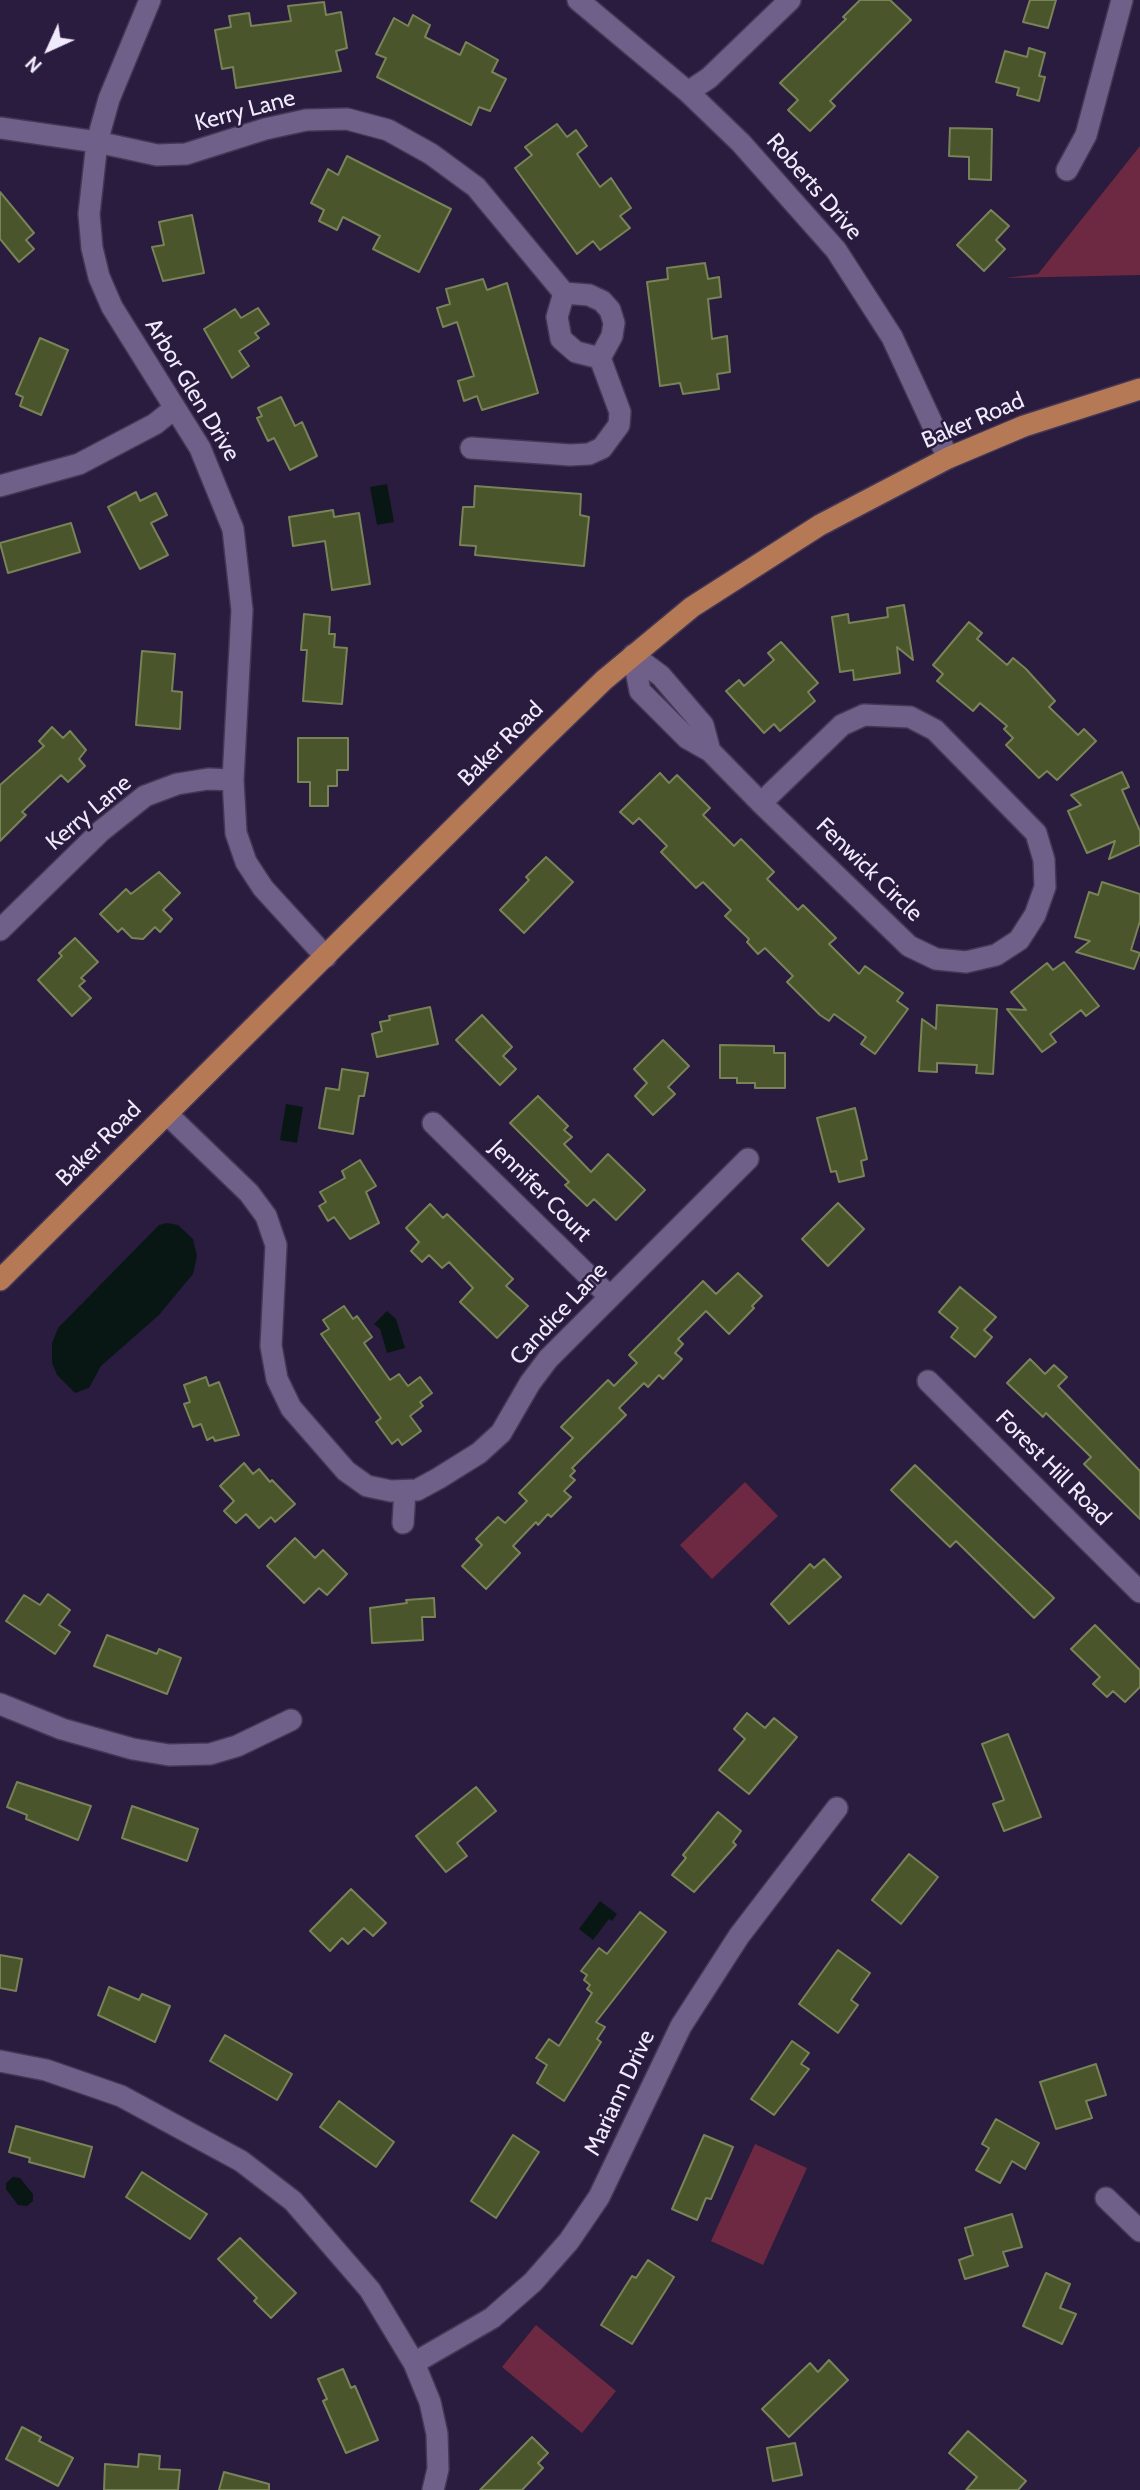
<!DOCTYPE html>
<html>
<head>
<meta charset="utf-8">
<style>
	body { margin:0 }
	#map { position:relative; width:1140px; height:2490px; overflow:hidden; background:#2a1c3f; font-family:Cabin,sans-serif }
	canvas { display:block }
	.north { position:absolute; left:14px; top:14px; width:70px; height:70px; -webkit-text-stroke:5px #2a1c3f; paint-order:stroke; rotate:225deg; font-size:19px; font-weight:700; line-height:28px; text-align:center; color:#f0eafd }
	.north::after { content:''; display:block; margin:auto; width:24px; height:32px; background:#f0eafd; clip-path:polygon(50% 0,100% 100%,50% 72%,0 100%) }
</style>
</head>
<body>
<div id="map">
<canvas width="1140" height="2490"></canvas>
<div class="north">N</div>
</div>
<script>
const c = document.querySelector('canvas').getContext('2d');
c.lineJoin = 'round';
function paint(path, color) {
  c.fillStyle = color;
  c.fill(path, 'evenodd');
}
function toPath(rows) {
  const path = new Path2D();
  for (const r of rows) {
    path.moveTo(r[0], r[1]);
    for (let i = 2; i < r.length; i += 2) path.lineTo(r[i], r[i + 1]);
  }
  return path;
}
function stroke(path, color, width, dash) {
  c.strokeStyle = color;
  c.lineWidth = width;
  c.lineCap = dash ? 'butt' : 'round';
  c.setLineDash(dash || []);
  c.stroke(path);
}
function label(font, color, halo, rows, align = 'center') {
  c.font = font + ' Cabin,sans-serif';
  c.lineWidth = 5;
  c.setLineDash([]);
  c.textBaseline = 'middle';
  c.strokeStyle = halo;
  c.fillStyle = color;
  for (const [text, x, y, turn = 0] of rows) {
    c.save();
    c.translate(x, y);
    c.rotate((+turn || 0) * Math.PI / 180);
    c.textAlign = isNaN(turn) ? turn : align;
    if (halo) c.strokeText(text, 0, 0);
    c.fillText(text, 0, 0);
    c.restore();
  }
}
const green = toPath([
	[1140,146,1140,275,1005,278,1038,274],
	[745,1482,778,1516,712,1579,680,1545],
	[755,2144,807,2168,763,2265,711,2241],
	[536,2325,616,2391,582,2433,502,2367]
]);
const water = toPath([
	[387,484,394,522,377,525,370,487],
	[286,1104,303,1107,297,1143,280,1140],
	[167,1223,178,1225,193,1239,197,1256,193,1274,159,1315,101,1366,89,1388,75,1393,57,1375,52,1363,52,1343,58,1328,159,1225],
	[387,1311,396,1319,405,1348,387,1353,380,1329,374,1324],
	[600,1901,617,1914,612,1921,609,1919,593,1940,579,1929],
	[13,2177,20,2178,33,2194,33,2201,27,2206,18,2205,6,2189,6,2183]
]);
const building = toPath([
	[860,0,890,0,911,20,830,101,835,106,810,131,788,110,798,100,780,83,846,19,843,17,860,0],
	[1030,0,1056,0,1048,28,1023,22,1030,0],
	[324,2,326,15,341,12,347,48,336,51,341,71,236,88,233,67,222,69,215,30,231,27,229,16,249,13,251,26,291,21,288,6,324,2],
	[413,15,430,25,425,37,460,55,466,42,498,60,492,72,506,79,490,111,479,107,471,125,377,77,386,58,376,54,394,18,408,26,413,15],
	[1029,48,1045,53,1039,76,1045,77,1039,101,1017,95,1019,88,996,82,1005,51,1027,57,1029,48],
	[557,124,567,137,576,130,587,146,577,154,600,187,611,178,631,208,620,216,630,228,600,250,593,241,577,254,515,168,532,155,525,147,557,124],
	[950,128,992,129,991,180,969,179,969,157,949,156,950,128],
	[347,156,451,209,419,272,373,249,380,236,343,217,337,230,319,221,324,210,311,203,328,169,338,175,347,156],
	[0,192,34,233,26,240,34,249,19,262,0,239,0,192],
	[991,210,1009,226,996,240,1005,249,984,271,957,245,991,210],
	[192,215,204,273,163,281,152,247,164,245,159,222,192,215],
	[705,263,708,279,719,277,721,297,708,299,712,339,727,336,730,372,717,374,719,389,683,394,680,383,660,386,647,282,668,279,667,268,705,263],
	[483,279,487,290,507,283,538,393,482,410,477,396,464,401,458,381,474,376,457,322,443,327,437,308,450,304,446,289,483,279],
	[258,308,269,324,255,333,259,338,239,351,249,366,232,378,204,329,235,309,241,318,258,308],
	[40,338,68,350,41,415,20,406,23,397,16,394,40,338],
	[281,397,295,426,302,422,317,456,290,470,274,438,268,441,257,418,262,416,258,408,281,397],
	[475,486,581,494,580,515,589,517,584,566,475,555,476,546,460,545,463,507,474,507,475,486],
	[136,492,140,501,156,493,167,515,151,523,168,555,140,569,108,507,136,492],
	[333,510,334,517,359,513,370,584,332,590,325,541,293,546,289,517,333,510],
	[71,523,80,552,8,573,0,543,71,523],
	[904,605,913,660,897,647,900,673,854,680,853,670,840,672,832,617,848,614,849,623,888,617,887,608,904,605],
	[304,614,330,617,329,634,335,634,334,647,347,648,342,704,303,701,307,650,301,650,304,614],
	[969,622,982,633,977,639,1007,665,1013,658,1026,669,1055,701,1049,707,1078,735,1084,729,1096,741,1057,780,1047,771,1039,778,1006,745,1013,738,1004,729,1007,726,980,703,973,711,937,681,943,674,933,665,969,622],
	[781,642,818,683,808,692,815,701,780,731,774,724,764,733,726,691,739,680,744,686,774,660,768,653,781,642],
	[142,651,175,654,172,691,182,692,180,729,136,725,142,651],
	[52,727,63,738,70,731,86,750,79,759,85,766,68,782,61,775,22,812,26,815,0,841,0,785,44,746,39,741,52,727],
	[298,738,348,738,348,770,337,770,337,786,328,786,328,806,310,806,310,782,298,782,298,738],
	[1122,772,1129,787,1122,790,1140,831,1140,845,1109,859,1115,841,1087,853,1068,811,1081,805,1071,795,1122,772],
	[660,773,669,783,677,775,710,808,703,815,734,846,741,839,774,872,767,879,798,910,803,905,836,938,829,944,859,974,865,966,903,993,897,1001,908,1009,875,1054,861,1044,866,1037,834,1014,829,1021,820,1015,787,982,793,976,765,948,758,954,747,942,749,939,725,916,731,910,703,882,696,888,661,852,667,846,639,818,633,824,620,812,660,773],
	[546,857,573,882,524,933,500,910,529,880,526,877,546,857],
	[159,872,180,893,163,910,172,919,160,932,155,927,143,939,132,938,122,928,118,932,100,914,126,889,131,894,159,872],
	[1102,882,1140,894,1140,921,1131,950,1140,953,1134,969,1076,952,1090,941,1075,937,1089,892,1098,895,1102,882],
	[75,938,98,962,81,978,85,981,79,986,91,998,72,1016,38,980,62,956,59,953,75,938],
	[1064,962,1099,1006,1086,1016,1081,1010,1050,1034,1056,1042,1042,1052,1007,1009,1026,1010,1011,992,1047,963,1053,970,1064,962],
	[937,1005,997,1009,993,1074,976,1073,977,1065,937,1063,937,1072,919,1071,922,1019,936,1029,937,1005],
	[430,1007,438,1044,377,1057,372,1034,382,1031,380,1022,390,1020,389,1016,430,1007],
	[482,1015,512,1047,503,1056,516,1069,500,1085,456,1040,482,1015],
	[663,1040,689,1066,668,1087,675,1094,653,1115,635,1096,647,1083,634,1069,663,1040],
	[720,1045,774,1046,774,1053,785,1053,785,1088,755,1088,755,1083,737,1083,737,1078,720,1078,720,1045],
	[342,1069,368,1073,364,1096,359,1096,353,1134,319,1128,326,1088,339,1090,342,1069],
	[538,1096,568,1126,564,1130,572,1137,564,1144,591,1172,608,1154,645,1190,616,1220,594,1199,587,1206,565,1185,569,1182,510,1123,538,1096],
	[855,1108,867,1159,861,1161,864,1176,839,1182,836,1171,831,1172,817,1118,855,1108],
	[360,1160,376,1186,366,1192,379,1223,350,1239,334,1217,328,1221,319,1206,326,1202,320,1192,345,1178,342,1171,360,1160],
	[838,1203,864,1229,828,1266,802,1239,838,1203],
	[430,1204,443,1218,447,1214,513,1279,506,1286,528,1306,497,1338,460,1302,473,1288,449,1262,442,1268,429,1255,422,1262,411,1251,419,1242,406,1228,430,1204],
	[738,1273,762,1296,752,1306,754,1308,729,1334,706,1311,678,1339,683,1344,675,1353,682,1359,663,1379,659,1375,648,1387,644,1383,619,1408,626,1415,572,1468,575,1471,570,1476,575,1480,564,1491,571,1497,551,1517,548,1514,538,1525,536,1522,513,1546,520,1553,486,1589,462,1566,482,1545,476,1539,498,1517,505,1523,527,1501,519,1493,573,1438,561,1427,608,1380,614,1386,637,1363,629,1355,703,1281,716,1294,738,1273],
	[960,1287,996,1317,984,1330,992,1337,975,1357,951,1337,958,1328,939,1312,960,1287],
	[344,1306,353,1319,357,1316,372,1337,364,1343,390,1380,399,1374,408,1386,420,1377,432,1393,420,1402,423,1406,410,1416,421,1431,402,1445,398,1439,392,1444,376,1422,381,1418,321,1334,329,1329,323,1320,344,1306],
	[1030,1359,1045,1374,1054,1365,1067,1377,1058,1386,1140,1471,1140,1519,1084,1464,1091,1457,1046,1413,1043,1417,1007,1383,1030,1359],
	[206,1377,209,1386,219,1382,239,1435,215,1441,213,1437,207,1440,201,1424,193,1427,184,1404,190,1402,184,1385,206,1377],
	[244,1463,253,1474,259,1469,270,1482,272,1480,295,1504,275,1522,271,1517,259,1528,246,1514,236,1523,224,1511,234,1501,220,1486,244,1463],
	[915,1465,1054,1598,1034,1618,956,1541,950,1547,891,1490,915,1465],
	[295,1538,315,1558,323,1550,347,1574,327,1595,319,1588,304,1603,267,1566,295,1538],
	[824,1559,841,1577,789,1624,771,1604,810,1564,814,1568,824,1559],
	[48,1594,70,1610,59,1625,70,1632,55,1654,6,1621,24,1595,40,1605,48,1594],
	[434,1598,435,1617,422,1617,423,1640,372,1643,370,1608,407,1603,406,1600,434,1598],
	[1095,1625,1140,1670,1140,1687,1125,1702,1113,1691,1107,1697,1093,1684,1100,1677,1071,1649,1095,1625],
	[107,1635,157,1654,159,1649,181,1658,167,1694,94,1666,107,1635],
	[747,1713,765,1728,774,1718,797,1737,749,1794,719,1770,745,1739,734,1729,747,1713],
	[1008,1734,1041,1817,1004,1831,993,1804,1004,1800,982,1744,1008,1734],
	[17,1782,91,1806,78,1840,26,1819,27,1815,7,1807,17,1782],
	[476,1787,496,1811,457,1843,467,1856,446,1872,416,1836,476,1787],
	[132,1806,198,1829,187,1861,122,1838,132,1806],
	[718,1812,741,1831,733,1842,736,1845,694,1892,672,1875,686,1858,683,1855,718,1812],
	[909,1854,938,1877,901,1924,872,1900,909,1854],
	[351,1889,386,1923,373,1936,364,1928,348,1944,342,1938,330,1951,310,1931,351,1889],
	[640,1912,666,1932,596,2022,605,2027,597,2039,601,2042,564,2101,537,2083,547,2065,536,2058,549,2039,559,2046,592,1993,587,1989,590,1985,584,1980,587,1975,581,1971,599,1948,607,1954,640,1912],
	[838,1950,870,1973,851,2000,858,2005,838,2033,799,2004,838,1950],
	[0,1955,22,1959,16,1991,0,1988,0,1955],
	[109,1987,139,2000,142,1994,170,2006,155,2042,98,2015,109,1987],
	[225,2035,292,2074,277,2100,210,2061,225,2035],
	[792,2041,809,2053,801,2064,809,2069,774,2115,751,2099,792,2041],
	[1096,2064,1106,2095,1086,2101,1092,2118,1056,2129,1040,2082,1096,2064],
	[339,2101,394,2142,376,2167,320,2127,339,2101],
	[996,2119,1039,2143,1025,2169,1012,2161,1000,2183,976,2170,989,2148,982,2144,996,2119],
	[16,2126,92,2147,84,2177,29,2162,30,2158,9,2152,16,2126],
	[513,2135,539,2152,496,2218,471,2201,513,2135],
	[704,2135,733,2147,711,2199,706,2198,697,2220,672,2209,704,2135],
	[142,2172,207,2214,190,2239,126,2197,142,2172],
	[1012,2214,1022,2247,1003,2252,1008,2266,965,2279,959,2260,973,2255,965,2228,1012,2214],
	[240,2238,296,2293,271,2318,254,2301,257,2298,218,2259,240,2238],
	[648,2260,674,2277,632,2344,601,2325,632,2276,636,2278,648,2260],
	[1046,2273,1070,2284,1060,2308,1076,2314,1062,2344,1023,2326,1046,2273],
	[829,2360,848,2380,789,2437,762,2409,810,2363,818,2372,829,2360],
	[343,2369,351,2388,355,2386,378,2440,346,2453,323,2401,327,2399,318,2379,343,2369],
	[22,2427,41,2437,39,2441,73,2458,58,2486,6,2459,22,2427],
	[968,2431,1026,2481,1018,2490,966,2490,977,2477,949,2453,968,2431],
	[532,2437,548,2453,538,2463,543,2468,522,2490,480,2490,532,2437],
	[795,2443,802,2475,773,2481,767,2448,795,2443],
	[139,2454,160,2456,159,2469,180,2470,178,2490,104,2490,105,2464,138,2467,139,2454],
	[224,2472,269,2484,269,2490,219,2490,224,2472]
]);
const minor = toPath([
	[150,0,109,99,97,142,89,214,92,248,99,277,112,307,200,448,233,529,242,610,233,780,236,833,246,862,263,888,326,957],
	[578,0,688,92,741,143,836,250,892,337,948,458],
	[688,92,709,78,790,0],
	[0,128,97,142,157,155,186,154,265,129,306,120,347,119,388,130,431,154,476,187,564,293,589,295,602,301,610,310,614,323,612,336,600,358,620,412,619,425,602,448,589,454,570,455,471,448],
	[1067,170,1086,135,1122,0],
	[564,293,557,317,561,339,576,352,600,358],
	[0,486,79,464,155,424,175,408],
	[633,655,640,691,687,738,710,751,761,803,909,946,936,959,966,962,996,955,1019,940,1035,915,1045,887,1044,860,1036,833,935,730,910,717,864,715,842,725,761,803],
	[633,655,661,676,703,725,710,751],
	[0,930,101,831,145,796,177,784,208,779,233,780],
	[167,1114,249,1193,266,1216,276,1245,271,1346,277,1379,291,1408,346,1471,367,1486,391,1491,417,1490,439,1478,479,1453,501,1433,530,1383,548,1359,748,1159],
	[433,1123,610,1297],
	[928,1381,1140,1592],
	[403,1523,405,1491],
	[0,1704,62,1729,133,1749,169,1755,210,1754,237,1746,291,1720],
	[0,2061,46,2070,121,2096,241,2161,293,2201,370,2290,414,2363,430,2402,437,2434,438,2469,433,2490],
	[1106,2198,1140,2231],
	[414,2363,492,2318,533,2282,569,2241,599,2197,681,2026,739,1936,837,1808]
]);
const major = toPath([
	[0,1280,541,741,604,680,692,607,820,525,948,458,1024,426,1140,389]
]);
const streetNames = [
	["Kerry Lane",245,111,-15],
	["Roberts Drive",814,187,49],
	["Arbor Glen Drive",192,390,59],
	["Baker Road",973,421,-23],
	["Baker Road",501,744,-45],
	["Kerry Lane",89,813,-40],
	["Fenwick Circle",869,870,44],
	["Baker Road",99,1144,-45],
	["Jennifer Court",540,1191,45],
	["Candice Lane",559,1314,-47],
	["Forest Hill Road",1053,1468,45],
	["Mariann Drive",620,2093,-65]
];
paint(green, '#6c2941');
paint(water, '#081714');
paint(building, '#4b552b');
stroke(building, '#788357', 2);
stroke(minor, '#443755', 24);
stroke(major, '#443755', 24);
stroke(minor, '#6e6089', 21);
stroke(major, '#b57955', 21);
label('23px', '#f0eafd', '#2a1c3f', streetNames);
</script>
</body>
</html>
